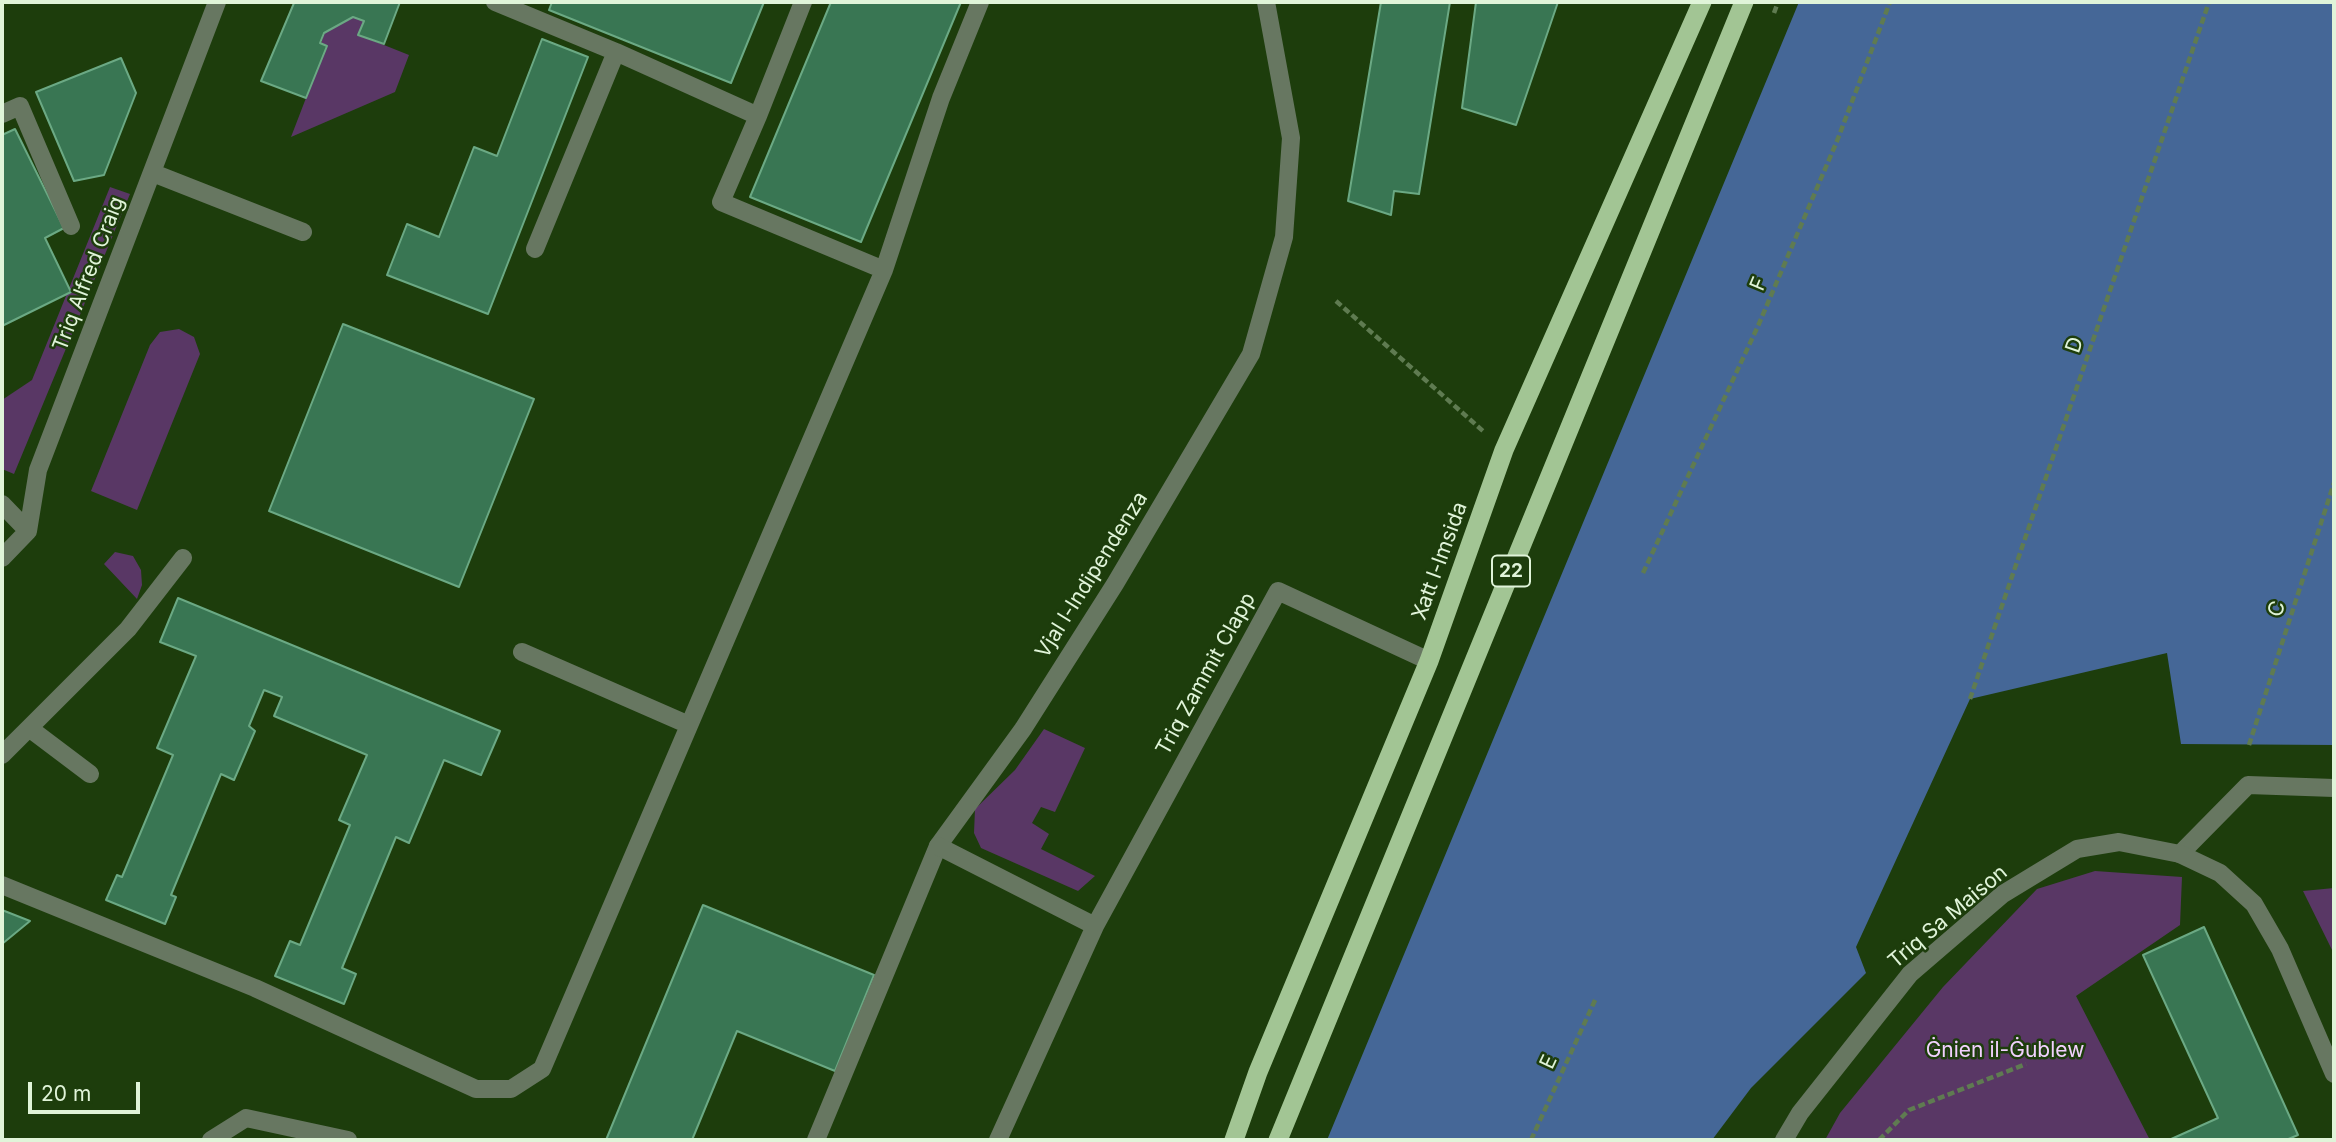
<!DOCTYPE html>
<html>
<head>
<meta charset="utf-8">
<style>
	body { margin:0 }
	#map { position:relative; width:2336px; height:1142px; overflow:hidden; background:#1d3d0c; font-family:Inter,sans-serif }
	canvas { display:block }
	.frame { position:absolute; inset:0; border:4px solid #e0f4d9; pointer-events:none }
	.scale { position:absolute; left:28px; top:1082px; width:112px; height:32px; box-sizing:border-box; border:4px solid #e0f4d9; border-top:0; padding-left:9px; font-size:21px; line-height:24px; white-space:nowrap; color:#e0f4d9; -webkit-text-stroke:5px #1d3d0c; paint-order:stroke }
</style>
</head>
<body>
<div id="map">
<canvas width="2336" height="1142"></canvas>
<div class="frame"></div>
<div class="scale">20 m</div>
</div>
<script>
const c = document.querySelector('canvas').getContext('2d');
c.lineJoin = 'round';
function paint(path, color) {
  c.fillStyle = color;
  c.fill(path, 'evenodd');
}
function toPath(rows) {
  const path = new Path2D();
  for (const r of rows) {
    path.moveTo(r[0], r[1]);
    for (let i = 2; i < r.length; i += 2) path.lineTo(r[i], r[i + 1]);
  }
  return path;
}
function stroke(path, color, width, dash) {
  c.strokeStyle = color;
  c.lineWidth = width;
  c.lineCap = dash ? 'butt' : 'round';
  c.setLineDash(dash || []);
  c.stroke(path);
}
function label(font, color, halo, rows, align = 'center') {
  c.font = font + ' Inter,sans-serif';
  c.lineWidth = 5;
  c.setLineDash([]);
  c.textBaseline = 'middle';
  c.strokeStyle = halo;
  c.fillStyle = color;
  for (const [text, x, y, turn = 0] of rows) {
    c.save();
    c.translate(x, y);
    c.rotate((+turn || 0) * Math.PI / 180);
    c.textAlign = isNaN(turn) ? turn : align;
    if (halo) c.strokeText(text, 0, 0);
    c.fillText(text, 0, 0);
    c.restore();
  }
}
const green = toPath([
	[353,17,364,21,359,35,409,55,395,92,291,137,306,98,324,33],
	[110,187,130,194,14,474,2,469,2,400,32,380],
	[179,329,194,337,200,354,137,510,91,491,150,345,160,332],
	[115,552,133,556,141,570,142,585,137,599,104,564],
	[1044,729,1085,748,1055,812,1041,807,1032,823,1049,834,1041,849,1095,876,1078,891,981,848,974,833,975,809,1015,770],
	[2095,871,2182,877,2180,925,2076,996,2150,1140,1825,1140,1840,1113,1943,987,2037,889],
	[2334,888,2334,954,2303,891]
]);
const water = toPath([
	[1799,2,2334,2,2334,745,2181,744,2167,653,1970,699,1856,947,1866,973,1751,1088,1712,1140,1327,1140]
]);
const building = toPath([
	[400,2,384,44,358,35,364,21,353,17,324,33,320,43,327,46,306,98,261,81,294,3,400,2],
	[552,2,764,2,731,83,549,10,552,2],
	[831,2,961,2,861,242,750,197,831,2],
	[1381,2,1450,2,1419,194,1394,191,1391,215,1348,201,1381,2],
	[1476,2,1558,2,1516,125,1462,108,1476,2],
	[542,39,588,57,488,314,387,275,407,224,439,237,474,147,497,156,542,39],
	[121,58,136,93,104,175,74,181,36,92,121,58],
	[15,129,64,228,45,238,71,292,2,326,2,135,15,129],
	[343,324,534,399,459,587,269,511,343,324],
	[178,598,500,731,481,775,444,760,409,843,396,837,342,968,356,974,344,1004,275,976,290,941,300,945,350,825,339,820,367,755,274,716,282,697,264,690,249,726,255,731,234,780,221,774,171,895,176,897,165,924,106,900,117,875,122,877,173,755,157,748,196,656,160,642,178,598],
	[703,905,874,975,835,1071,737,1031,692,1140,606,1140,703,905],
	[2,910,30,921,2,944,2,910],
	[2204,927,2298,1135,2286,1140,2169,1140,2218,1118,2143,955,2204,927]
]);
const path = toPath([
	[1774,13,1778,2],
	[1336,301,1483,431],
	[1643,573,1758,326,1837,141,1890,2],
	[1970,699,2209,2],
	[2249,745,2334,483],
	[1531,1140,1596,998],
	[1879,1140,1909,1110,2026,1064]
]);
const service = toPath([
	[495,2,616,52,758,116],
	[803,2,758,116,721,202,884,270],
	[2,114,20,106,71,226],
	[153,173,303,232],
	[535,249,616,52],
	[2,504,28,531],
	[2,558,28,531,38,470,217,2],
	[522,652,689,725],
	[2,755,29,728],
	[90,774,29,728,128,629,183,558],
	[2180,854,2248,785,2334,788],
	[2,885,255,988,476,1089,511,1089,542,1069,884,270,941,98,980,2],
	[816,1140,938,846,1023,729,1115,584,1251,354,1284,237,1291,138,1266,2]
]);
const minor = toPath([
	[938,846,1095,926],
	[211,1140,246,1118,348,1140],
	[998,1140,1095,926,1278,591,1429,661]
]);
const tertiary = toPath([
	[1784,1140,1800,1113,1910,974,2003,894,2077,849,2119,842,2180,854,2220,873,2254,904,2280,949,2334,1074]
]);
const trunk = toPath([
	[1234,1140,1258,1072,1429,661,1504,450,1702,2],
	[1278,1140,1744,2]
]);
const shields = [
	[1511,571,38]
];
const shieldNames = [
	["22",1511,571]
];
const streetNames = [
	["Triq Alfred Craig",89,274,-69],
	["F",1759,284,-67],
	["D",2075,345,-71],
	["Xatt l-Imsida",1440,561,-70],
	["Vjal l-Indipendenza",1092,575,-58],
	["C",2277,609,-72],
	["Triq Zammit Clapp",1206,674,-61],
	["Triq Sa Maison",1948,917,-40],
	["E",1549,1062,-65]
];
const parkNames = [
	["Ġnien il-Ġublew",2005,1051]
];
paint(green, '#593765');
paint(water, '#456797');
paint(building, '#397653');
stroke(building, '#6ba984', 2);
stroke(path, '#5f7b51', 4.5, [7, 3.5]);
stroke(service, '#677761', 18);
stroke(minor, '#677761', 18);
stroke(tertiary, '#677761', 18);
stroke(trunk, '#a2c594', 19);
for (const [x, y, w] of shields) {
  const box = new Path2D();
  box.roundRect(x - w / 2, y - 15.5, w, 31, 5);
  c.fillStyle = '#1d3d0c';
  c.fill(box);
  stroke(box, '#e0f4d9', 2);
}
label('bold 19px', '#e0f4d9', null, shieldNames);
label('21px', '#e0f4d9', '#1d3d0c', streetNames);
label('21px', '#f2d1fe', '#1d3d0c', parkNames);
</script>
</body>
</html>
